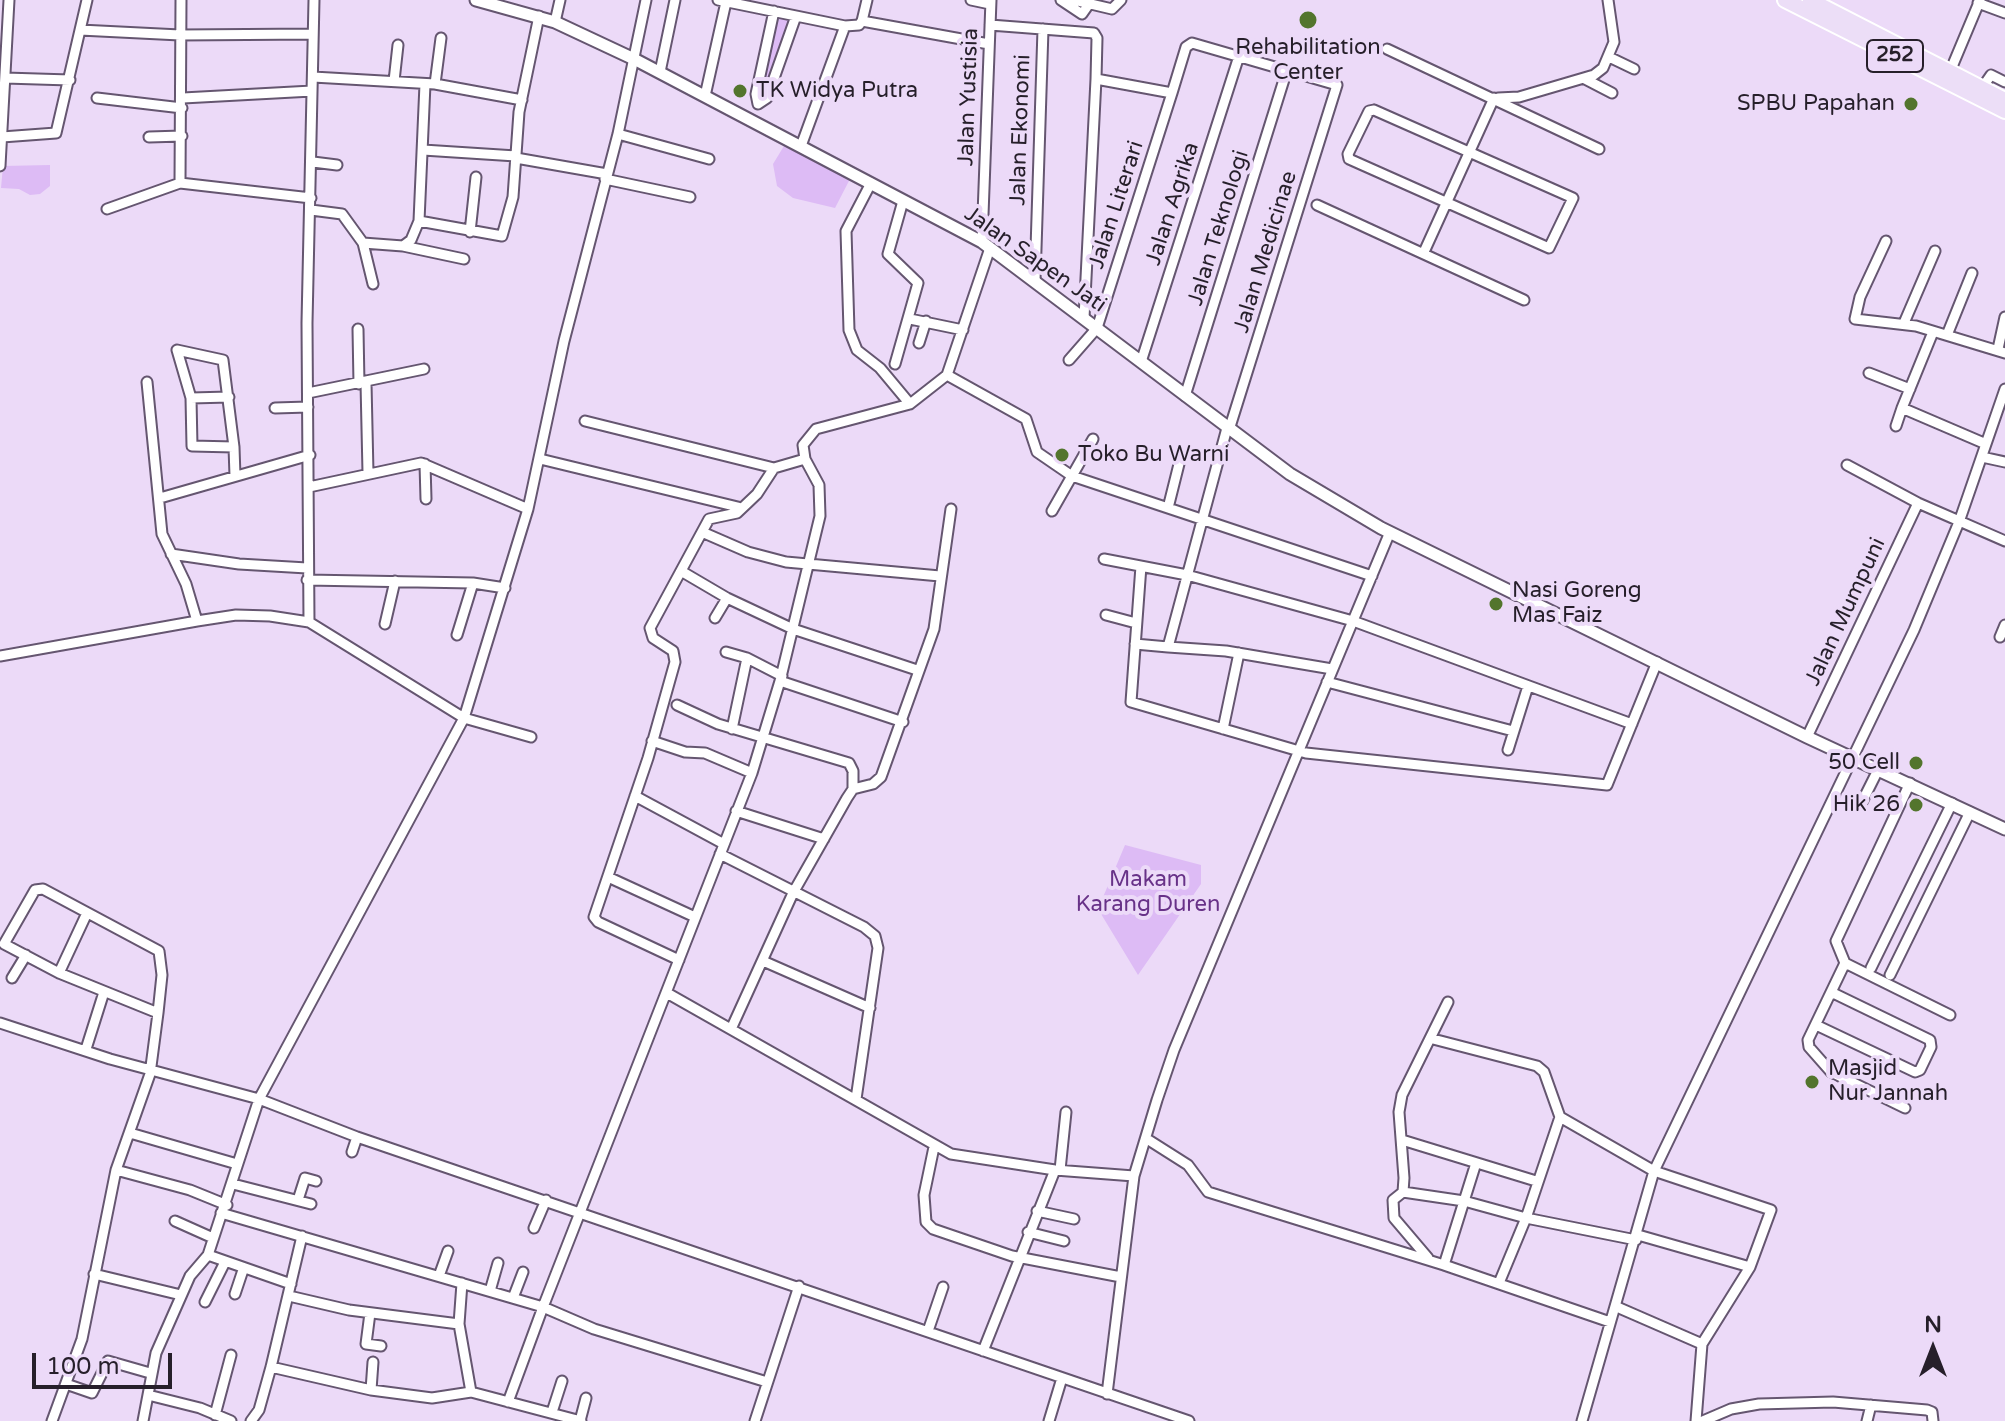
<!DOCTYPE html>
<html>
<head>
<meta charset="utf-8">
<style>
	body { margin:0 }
	#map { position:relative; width:2005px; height:1421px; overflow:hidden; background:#ecdaf8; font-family:"Varela Round",sans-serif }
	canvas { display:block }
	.north { position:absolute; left:1893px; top:1309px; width:80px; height:80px; -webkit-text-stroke:6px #ecdaf8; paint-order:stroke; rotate:0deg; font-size:22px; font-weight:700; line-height:32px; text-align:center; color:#261f2a }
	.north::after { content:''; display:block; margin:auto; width:28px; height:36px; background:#261f2a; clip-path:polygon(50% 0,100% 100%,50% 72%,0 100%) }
	.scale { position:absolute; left:32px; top:1353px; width:140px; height:36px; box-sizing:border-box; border:4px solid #261f2a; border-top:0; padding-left:10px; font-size:24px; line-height:28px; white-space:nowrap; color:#261f2a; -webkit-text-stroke:6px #ecdaf8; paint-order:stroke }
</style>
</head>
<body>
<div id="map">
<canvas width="2005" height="1421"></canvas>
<div class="north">N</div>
<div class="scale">100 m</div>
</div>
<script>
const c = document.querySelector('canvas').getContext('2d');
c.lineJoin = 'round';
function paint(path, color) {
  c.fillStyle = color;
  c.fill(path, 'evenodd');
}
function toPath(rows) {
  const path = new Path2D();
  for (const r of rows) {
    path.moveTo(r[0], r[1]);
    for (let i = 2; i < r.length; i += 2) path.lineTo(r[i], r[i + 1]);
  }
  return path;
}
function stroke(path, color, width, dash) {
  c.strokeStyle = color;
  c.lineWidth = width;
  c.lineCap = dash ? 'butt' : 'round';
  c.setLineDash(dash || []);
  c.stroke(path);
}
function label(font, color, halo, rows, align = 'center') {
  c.font = font + ' "Varela Round",sans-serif';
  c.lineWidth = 8;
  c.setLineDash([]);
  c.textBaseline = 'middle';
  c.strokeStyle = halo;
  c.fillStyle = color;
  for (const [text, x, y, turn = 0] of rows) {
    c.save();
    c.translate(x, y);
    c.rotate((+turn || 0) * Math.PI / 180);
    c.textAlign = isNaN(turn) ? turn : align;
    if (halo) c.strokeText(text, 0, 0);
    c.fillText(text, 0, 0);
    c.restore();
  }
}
const green = toPath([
	[776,15,793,18,765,99,757,95],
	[784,146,850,179,835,208,793,198,777,186,773,164],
	[50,165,50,186,40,194,30,195,19,189,1,188,3,166],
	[1125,845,1201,865,1201,884,1138,975,1098,909]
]);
const minor = toPath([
	[718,0,845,26,859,25,862,21,989,44],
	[971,0,990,4],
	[1061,0,1082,14,1089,4],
	[1074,0,1112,9,1121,0],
	[1978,3,2005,13],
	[774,11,756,94,758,104,767,98,796,16],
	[862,21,867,0],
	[555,22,560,0],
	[990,25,1094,33,1097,38,1096,79,1172,93,1186,47,1192,43,1337,85,1229,430],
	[80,30,180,35,313,34],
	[1387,49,1599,149],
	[1609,57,1634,69],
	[660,72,675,0],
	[1949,74,1980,0],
	[313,77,435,84,522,100],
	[5,78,70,80],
	[1585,79,1612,93],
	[394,81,398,45],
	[435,84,441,38],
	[1982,88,1991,75,2005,82],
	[705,96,726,2],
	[97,98,182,108],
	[183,98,312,91],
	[1498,98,1519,97,1594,75,1603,68,1614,42,1608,0],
	[1374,110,1573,198,1549,248,1349,159,1348,154,1369,111,1374,110],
	[618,134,709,159],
	[2,137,56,133,87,0],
	[149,137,182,136],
	[801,146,845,26],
	[423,150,516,156],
	[516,158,607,174],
	[313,162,337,165],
	[0,166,9,0],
	[605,179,690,197],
	[180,183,181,0],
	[871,183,846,231,849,330,857,350,880,368,910,404],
	[1317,205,1524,300],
	[107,209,180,183,311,198],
	[311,210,342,214,363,243,373,284],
	[419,221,502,236,513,197,519,112,539,16],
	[470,232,476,177],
	[1886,241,1860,297,1855,319,1916,326,2005,353],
	[982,242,991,0],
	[363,243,403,246,411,240,419,221,425,84],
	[403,246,464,259],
	[1424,252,1494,98],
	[1035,280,1043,29],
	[1084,318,1096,79],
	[910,319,963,330],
	[1904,323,1935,251],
	[358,329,359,384],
	[1933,332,1902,408,1986,444],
	[1947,335,1972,273],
	[919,343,926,321],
	[1998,349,2005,317],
	[1069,360,1097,328,1172,93],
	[1141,362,1239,56],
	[895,364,918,283,888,254,903,201],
	[1869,373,1910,389],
	[947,375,1026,419,1037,452,1072,476,1372,576],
	[147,382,162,534,186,584,197,621],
	[366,383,368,473],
	[308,393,424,369],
	[1185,396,1287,70],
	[191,398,229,397],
	[275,408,308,407],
	[1896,426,1902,408],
	[1227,428,1168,647,1226,651,1332,669],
	[234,447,192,446,191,398,177,350,223,360,234,447,235,476],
	[1982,457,2005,462],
	[540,459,742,508],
	[805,459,803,445,816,429,910,404,947,375,990,248],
	[425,464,426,499],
	[1847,465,1918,503,2005,541],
	[309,487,421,463,528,509],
	[160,498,310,455],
	[1168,508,1180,460],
	[1052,511,1093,439],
	[702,532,748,552,786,562,940,576],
	[171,554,239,564,307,568],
	[1104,559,1187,575,1353,621,1632,724],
	[1141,566,1131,702,1306,753,1607,785,1657,662],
	[681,571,727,598,793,629,917,670],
	[307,580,473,583,505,588],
	[1106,615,1136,623],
	[715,618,727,598],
	[309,622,307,323,314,0],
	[385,624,395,581],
	[457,635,473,583],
	[2000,637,2005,625],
	[1135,644,1168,647],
	[726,652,747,658,782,676],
	[0,656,197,621,236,615,270,616,309,622,464,718,528,509,564,341,618,134,646,0],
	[780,681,903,722],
	[1327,682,1513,731],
	[677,705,718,724,849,763,853,771,853,789],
	[732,729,747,658],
	[1223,729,1239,653],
	[1807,737,1918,503],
	[652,741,685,752,705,753,752,773],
	[1508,750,1528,686],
	[1910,783,1836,941,1845,963,1950,1015],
	[635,796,724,844],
	[1861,804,1879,768],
	[736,811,824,839],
	[720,854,864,927,875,936,878,948,856,1099],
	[608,877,695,917],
	[679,960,598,922,594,917,648,758,675,662,673,651,653,638,650,628,709,519,737,513,757,494,774,468],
	[763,961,870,1008],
	[1845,963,1808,1040,1809,1047,1831,1072,1905,1108],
	[1871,968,1952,803],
	[59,973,87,913],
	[1890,975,1970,812],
	[12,978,26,955],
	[667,993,951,1154,1055,1170,1134,1176],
	[0,1023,110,1059,259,1099,357,1137,1189,1421],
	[1816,1025,1915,1072,1920,1070,1931,1047,1930,1040,1831,992],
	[732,1027,793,893,847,798,853,789,873,784,881,777,934,629,951,509],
	[1433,1039,1537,1066,1544,1072,1560,1117,1654,1171,1771,1210,1750,1267,1702,1344],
	[86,1049,104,992],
	[130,1133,237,1164],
	[1147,1139,1188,1165,1208,1192,1444,1265,1610,1322],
	[1402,1140,1536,1181],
	[934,1147,924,1195,926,1222,933,1229,1012,1256,1121,1277],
	[352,1152,357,1137],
	[116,1170,190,1190,227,1205],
	[1060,1170,1066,1112],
	[233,1184,311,1204],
	[1403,1192,1464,1201,1526,1218,1636,1240],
	[298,1200,305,1178,316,1181],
	[1037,1211,1074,1219],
	[221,1213,543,1307,752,773,780,681,820,516,819,485,805,459,774,468,585,421],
	[175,1221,213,1238],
	[534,1228,546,1200],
	[1028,1232,1064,1241],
	[1638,1235,1750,1267],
	[208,1255,291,1284],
	[1428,1258,1394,1218,1393,1200,1403,1192,1404,1178,1399,1112,1402,1095,1448,1002],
	[1444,1265,1476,1163],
	[94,1274,181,1295],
	[439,1276,448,1251],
	[462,1283,459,1324,471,1392],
	[1499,1283,1526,1218,1560,1117],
	[490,1291,498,1263],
	[235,1294,243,1270],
	[289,1296,349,1310,459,1324],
	[513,1298,523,1272],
	[205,1302,225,1262],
	[1617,1307,1702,1344,1696,1421],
	[370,1313,366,1344,381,1346],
	[928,1331,943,1287],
	[983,1351,1055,1170],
	[271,1367,371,1390,432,1398,471,1392,581,1421],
	[66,1384,92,1393,108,1361,150,1373],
	[371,1390,373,1362],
	[1107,1394,1134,1176,1157,1100,1174,1050,1390,532],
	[148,1395,200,1408,231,1421],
	[508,1402,543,1307,594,1329,767,1382],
	[552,1412,562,1381],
	[215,1415,231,1355],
	[52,1421,82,1339,116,1170,150,1074,158,1013,59,973,4,944,35,890,43,889,159,951,162,975,158,1013],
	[143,1421,156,1353,190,1276,208,1255,259,1099,464,718,531,737],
	[251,1421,259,1410,271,1367,302,1236],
	[580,1421,586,1398],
	[755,1421,799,1286],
	[1049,1421,1062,1378],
	[1582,1421,1654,1171,1914,630,1959,522,2005,389],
	[1703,1421,1731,1409,1759,1404,1833,1402,1927,1410,1932,1412,1933,1421],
	[1867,1421,1871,1405]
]);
const tertiary = toPath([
	[476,0,555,22,634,59,982,242,1290,474,1381,528,1807,737,2005,829]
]);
const primary = toPath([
	[1785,0,2005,111],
	[1810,0,2005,100]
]);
const markers = [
	[1308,20,10,"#53752d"],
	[740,91,8,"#53752d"],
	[1911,104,8,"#53752d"],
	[1062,455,8,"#53752d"],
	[1496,604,8,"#53752d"],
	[1916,763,8,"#53752d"],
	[1916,805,8,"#53752d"],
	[1812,1082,8,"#53752d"]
];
const shields = [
	[1895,56,56]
];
const shieldNames = [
	["252",1895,56]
];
const poiNames = [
	["Rehabilitation",1308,48,"center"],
	["Center",1308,73,"center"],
	["TK Widya Putra",756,91],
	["SPBU Papahan",1895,104,"right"],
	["Toko Bu Warni",1078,455],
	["Nasi Goreng",1512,591],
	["Mas Faiz",1512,616],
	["50 Cell",1900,763,"right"],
	["Hik 26",1900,805,"right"],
	["Masjid",1828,1069],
	["Nur Jannah",1828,1094]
];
const streetNames = [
	["Jalan Yustisia",969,97,-88],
	["Jalan Ekonomi",1021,130,-88],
	["Jalan Agrika",1173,204,-72],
	["Jalan Literari",1117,205,-72],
	["Jalan Teknologi",1219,228,-73],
	["Jalan Medicinae",1266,252,-73],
	["Jalan Sapen Jati",1035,260,35],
	["Jalan Mumpuni",1846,612,-65]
];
const parkNames = [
	["Makam",1148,880],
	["Karang Duren",1148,905]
];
paint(green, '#ddbbf5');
stroke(minor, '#655670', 13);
stroke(tertiary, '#655670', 15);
stroke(primary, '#fff', 18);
stroke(minor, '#fff', 9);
stroke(tertiary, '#fff', 11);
stroke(primary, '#ecdef7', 14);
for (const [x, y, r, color] of markers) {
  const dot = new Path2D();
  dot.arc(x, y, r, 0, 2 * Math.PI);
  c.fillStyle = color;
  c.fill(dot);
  stroke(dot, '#ecdaf8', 3);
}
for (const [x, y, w] of shields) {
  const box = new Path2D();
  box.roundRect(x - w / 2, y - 16, w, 32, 6);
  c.fillStyle = '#ecdaf8';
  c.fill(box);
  stroke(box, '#261f2a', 2);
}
label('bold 20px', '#261f2a', null, shieldNames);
label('22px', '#261f2a', '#ecdaf8', poiNames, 'left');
label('22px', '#261f2a', '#ecdaf8', streetNames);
label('22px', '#683288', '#ecdaf8', parkNames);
</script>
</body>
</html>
